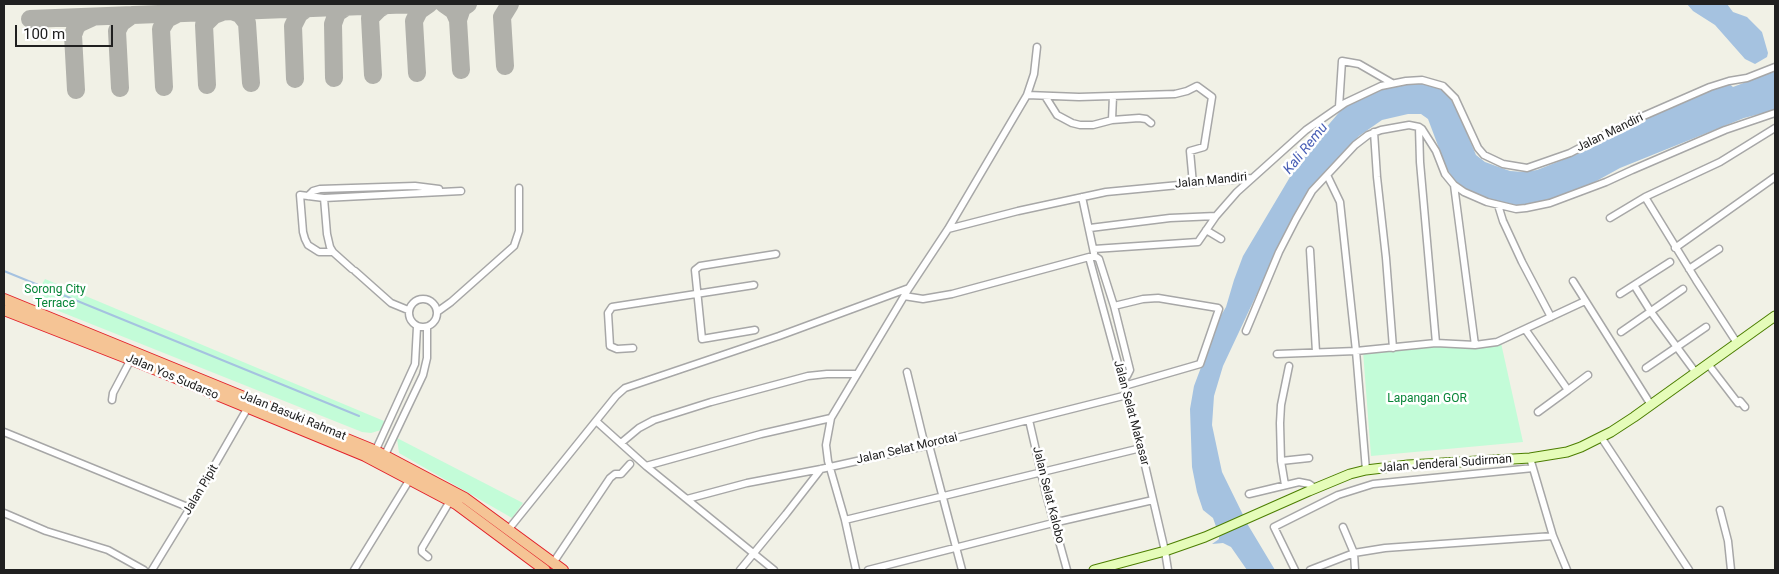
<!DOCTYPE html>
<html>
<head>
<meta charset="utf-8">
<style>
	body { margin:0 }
	#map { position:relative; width:1779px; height:574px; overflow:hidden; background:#f1f1e6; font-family:Roboto,sans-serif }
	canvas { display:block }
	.frame { position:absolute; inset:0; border:5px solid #202020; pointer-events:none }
	.scale { position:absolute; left:15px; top:25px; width:98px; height:22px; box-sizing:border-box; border:2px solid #202020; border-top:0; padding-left:6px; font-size:15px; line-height:18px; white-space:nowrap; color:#202020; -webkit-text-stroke:4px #fff; paint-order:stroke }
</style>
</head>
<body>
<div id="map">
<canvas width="1779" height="574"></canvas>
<div class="frame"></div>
<div class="scale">100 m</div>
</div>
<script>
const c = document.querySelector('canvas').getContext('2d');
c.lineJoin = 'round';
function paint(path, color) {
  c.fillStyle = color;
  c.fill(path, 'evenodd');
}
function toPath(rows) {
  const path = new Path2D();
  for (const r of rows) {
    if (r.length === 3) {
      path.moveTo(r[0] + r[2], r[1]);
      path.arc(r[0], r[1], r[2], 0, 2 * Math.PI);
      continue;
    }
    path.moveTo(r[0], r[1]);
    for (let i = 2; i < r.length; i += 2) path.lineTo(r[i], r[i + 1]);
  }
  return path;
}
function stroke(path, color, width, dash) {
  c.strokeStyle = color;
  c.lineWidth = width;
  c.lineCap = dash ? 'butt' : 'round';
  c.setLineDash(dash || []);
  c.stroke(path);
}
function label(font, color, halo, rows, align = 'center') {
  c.font = font + ' Roboto,sans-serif';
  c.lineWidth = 5;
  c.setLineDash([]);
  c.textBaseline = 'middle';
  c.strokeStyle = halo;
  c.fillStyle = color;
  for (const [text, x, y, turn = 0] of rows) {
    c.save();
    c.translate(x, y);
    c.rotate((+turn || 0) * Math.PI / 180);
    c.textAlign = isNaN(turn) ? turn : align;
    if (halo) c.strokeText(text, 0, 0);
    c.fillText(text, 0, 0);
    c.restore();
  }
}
const park = toPath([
	[45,279,384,421,381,430,371,433,362,432,36,302,36,295],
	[1501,343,1523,442,1371,456,1363,351],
	[397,438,523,503,512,518,399,453]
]);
const water = toPath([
	[1687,4,1727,4,1733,12,1747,17,1762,32,1768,53,1767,57,1755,64,1745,59,1715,25,1693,11],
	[1775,71,1775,110,1744,118,1620,168,1591,184,1556,198,1521,206,1492,202,1469,193,1457,185,1446,167,1428,119,1421,114,1408,114,1382,120,1359,136,1303,199,1292,219,1223,366,1214,396,1212,425,1222,472,1248,525,1275,570,1247,570,1231,547,1223,543,1212,544,1219,539,1219,535,1213,518,1203,510,1197,492,1192,467,1190,409,1194,386,1220,317,1226,307,1234,280,1243,256,1290,177,1324,130,1342,109,1360,97,1385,87,1411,83,1431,83,1447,93,1457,110,1476,155,1485,162,1496,166,1510,171,1524,172,1537,170,1585,151,1618,132,1727,82,1733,87]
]);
const stream = toPath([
	[4,271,359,416]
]);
const taxiway = toPath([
	[444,4,454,11,458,20],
	[232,11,240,14,247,23,251,83],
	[30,19,415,4],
	[505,66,502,17,510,4],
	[461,70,458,20,462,8,468,4],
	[417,73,414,21,419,11,429,4],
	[373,75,370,18,379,9,386,5],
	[334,78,333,24,337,13,346,7],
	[295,79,293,26,299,14,306,9],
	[207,85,204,25,214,15,222,12],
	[164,87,161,29,167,19,179,13],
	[120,88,117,31,121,23,132,15],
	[76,90,73,35,76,27,80,23,93,17]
]);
const minor = toPath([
	[1027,95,1079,97,1175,94,1187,91,1197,86,1212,97,1204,147,1190,151,1193,184],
	[1045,96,1057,115,1072,123,1080,125,1093,125,1112,120,1139,118,1146,119,1151,123],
	[1339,107,1342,61,1359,64,1392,83],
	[1112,120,1113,96],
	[1419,127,1420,162,1436,343],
	[1374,132,1377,177,1386,258,1393,348],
	[1454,185,1475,345],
	[308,196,313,191,320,189,415,186,439,189],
	[1082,197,1094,253],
	[1645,197,1696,280,1737,343],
	[324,198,327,234,330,247,333,252,352,269],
	[1498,205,1503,221,1522,262,1551,317],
	[1610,218,1645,197,1720,162,1775,128],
	[1090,228,1170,218,1216,216],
	[948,229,1018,211,1106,192,1252,178],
	[1206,230,1221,239],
	[1675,248,1775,177],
	[1094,249,1198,242,1216,216,1237,192,1306,130,1345,103,1381,86,1406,81,1422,80,1443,86,1455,98,1478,148,1484,155,1503,164,1527,168,1570,153,1632,121,1710,87,1729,81,1747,78,1775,67],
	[1310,250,1316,352],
	[333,252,319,252,308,245,305,239,303,232,300,195,324,198,461,191],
	[1089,257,1141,448,1165,551,1168,570],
	[1689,269,1719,249],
	[355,271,391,303,408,310],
	[1573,281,1651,405],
	[1634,285,1651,312,1696,373],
	[1620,294,1670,262],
	[904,296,923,299,952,294,1089,257,1096,257,1099,259,1114,306,1130,370,1127,376,1122,378],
	[423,313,14],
	[1114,306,1143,299,1158,298,1218,308,1219,309,1200,364,1124,386],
	[437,312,451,302,514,246,519,231,519,188],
	[1525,329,1568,390,1588,375],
	[755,330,702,339,695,270,700,266,776,254],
	[1246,331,1279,252,1296,219,1312,191,1327,175],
	[1621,332,1683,289],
	[633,348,617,349,610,346,608,313,612,307,754,285],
	[1277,354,1356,351,1436,343,1475,345,1497,342,1585,301],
	[1708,364,1738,403,1740,401,1745,407],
	[1646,368,1706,327],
	[907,372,925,446],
	[112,400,113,393,131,359],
	[1538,412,1568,390],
	[1029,420,1046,494,1067,570],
	[596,421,646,466,774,570],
	[4,432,190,508],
	[1601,437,1689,570],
	[621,443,639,428,654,420,711,402,808,376,827,374,856,374],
	[929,445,962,570],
	[374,454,415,364,417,327],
	[1530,458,1553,536,1567,570],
	[383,459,423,375,427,358,427,327],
	[1281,461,1309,458],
	[646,466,761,434,831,418],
	[1366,470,1356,351,1340,202,1327,175,1355,145,1368,135,1381,130,1409,125,1419,127,1422,129,1436,151,1445,174,1454,185,1464,192,1487,202,1516,209,1526,208,1550,203,1606,182,1632,170,1725,130,1775,113],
	[1285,485,1281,461,1280,423,1281,405,1289,366],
	[1249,494,1299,482,1309,484,1315,488],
	[687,499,747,483,821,469,929,445,1127,395],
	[1720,510,1728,541,1731,570],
	[4,513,46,531,108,550,144,570],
	[845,520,1141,448],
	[1343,527,1354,553,1355,570],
	[508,530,616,396,625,388,779,336,909,288],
	[428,557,422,552,422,548,450,501],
	[553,563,610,478,615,474,621,474,630,464],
	[152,570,190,508,247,409],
	[354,570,410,479],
	[740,570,786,514,821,469],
	[856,570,845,520,828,461,826,445,831,418,909,288,948,229,1027,95,1034,74,1037,47],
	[868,570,1053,523,1153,500],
	[1295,570,1274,527,1338,495,1373,484,1533,468],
	[1310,570,1354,553,1385,548,1553,536]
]);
const secondary = toPath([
	[1094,570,1165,551,1205,537,1309,491,1350,474,1366,470,1408,465,1530,458,1567,452,1581,447,1611,432,1634,417,1775,316]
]);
const trunk = toPath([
	[4,299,376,451,465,498,563,570],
	[4,310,137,362,365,456,456,504,545,570]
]);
const streetNames = [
	["Jalan Mandiri",1610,133,-26],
	["Jalan Mandiri",1211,181,-6],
	["Jalan Yos Sudarso",172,377,23],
	["Jalan Selat Makasar",1131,413,75],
	["Jalan Basuki Rahmat",293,416,22],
	["Jalan Selat Morotai",907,449,-13],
	["Jalan Jenderal Sudirman",1446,464,-4],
	["Jalan Pipit",201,490,-59],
	["Jalan Selat Kalobo",1048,495,76]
];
const parkNames = [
	["Sorong City",55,290],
	["Terrace",55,304],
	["Lapangan GOR",1427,399]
];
const waterNames = [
	["Kali Remu",1306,149,-51]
];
paint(park, '#c3fcd8');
paint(water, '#a5c2e0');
stroke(stream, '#a5c2e0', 2);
stroke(taxiway, '#b0b0aa', 18);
stroke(minor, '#a7a7a7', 9);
stroke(secondary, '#4c7e00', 11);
stroke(trunk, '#e2202a', 12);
stroke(minor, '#fff', 6);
stroke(secondary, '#e5fcb9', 9);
stroke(trunk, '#f5c495', 10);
label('12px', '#202020', '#fff', streetNames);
label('12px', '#078537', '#fff', parkNames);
label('italic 14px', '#485eb5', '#fff', waterNames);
</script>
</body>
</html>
